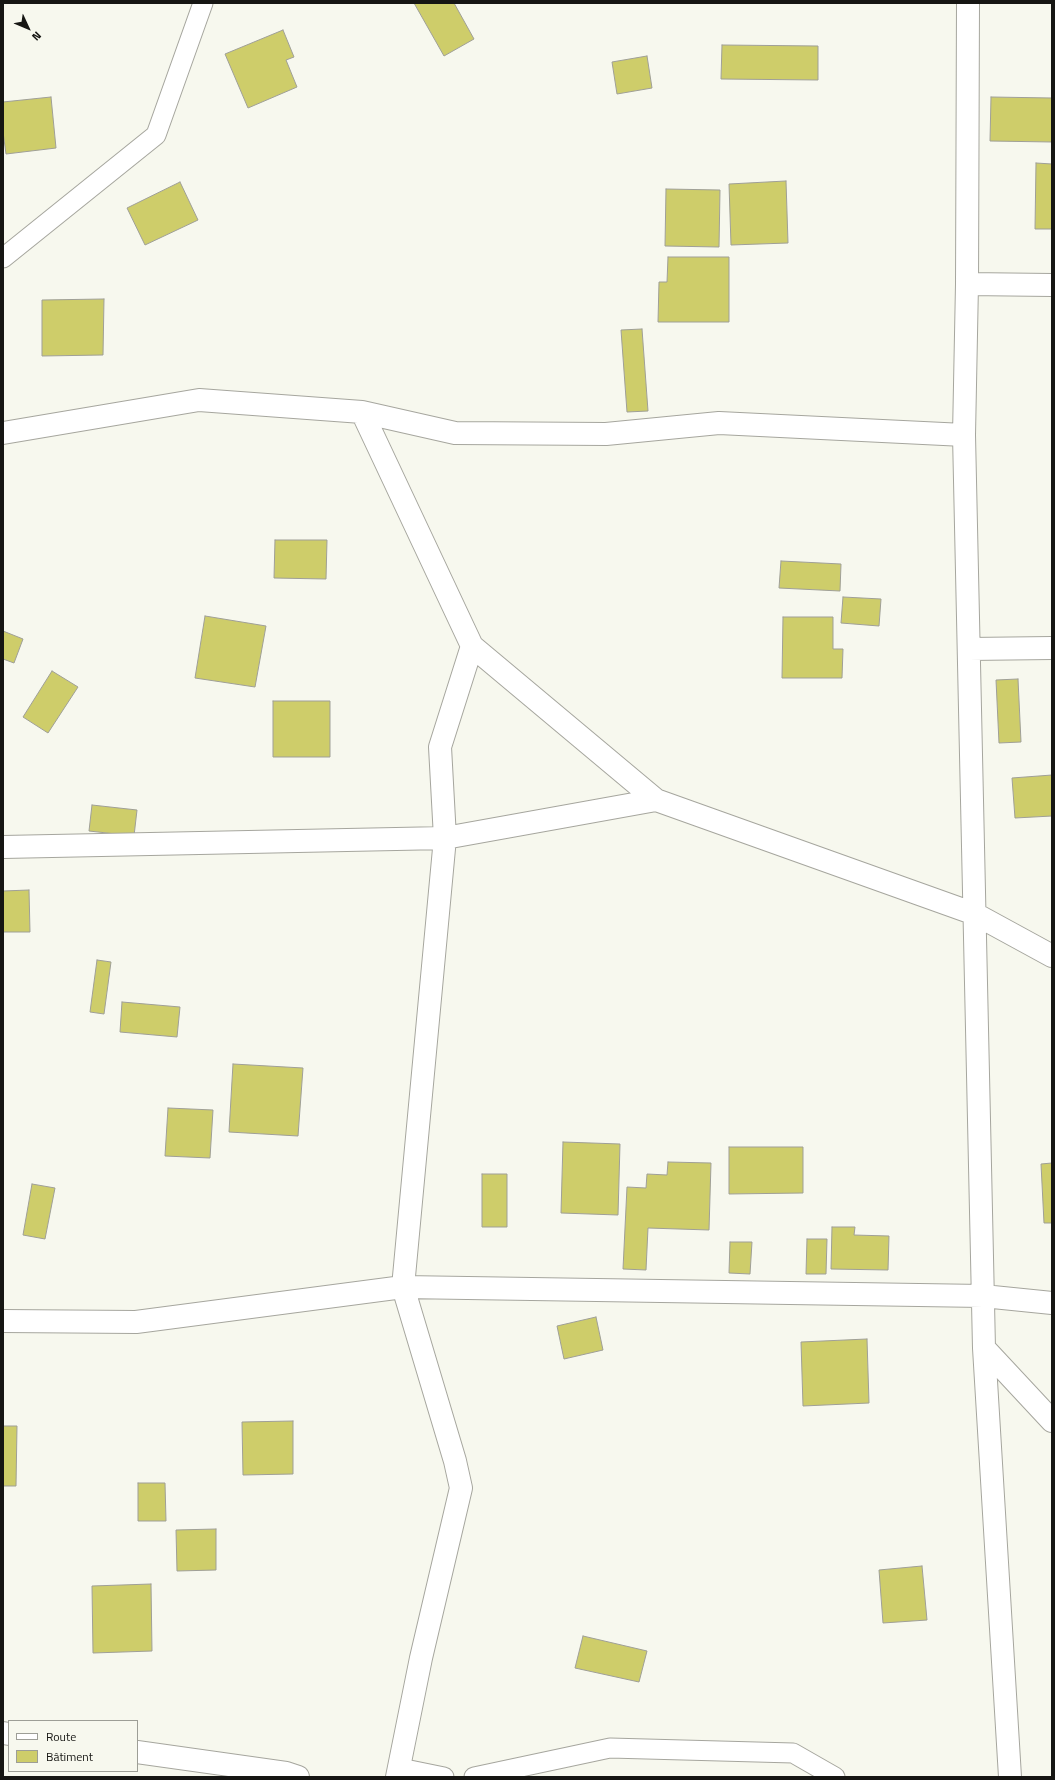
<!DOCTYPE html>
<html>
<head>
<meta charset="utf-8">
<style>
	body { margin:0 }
	#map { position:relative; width:1055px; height:1780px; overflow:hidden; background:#f7f8ee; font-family:"Titillium Web",sans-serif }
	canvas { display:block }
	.frame { position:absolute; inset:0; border:4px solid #161613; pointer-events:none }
	.legend { position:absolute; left:8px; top:1720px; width:130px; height:52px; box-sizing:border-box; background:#f7f8ee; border:1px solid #9d9e96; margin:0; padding:5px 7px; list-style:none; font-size:12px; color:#161613 }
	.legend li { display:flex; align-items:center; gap:8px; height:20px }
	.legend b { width:20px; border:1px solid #9d9e96 }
	.north { position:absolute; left:8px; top:8px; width:40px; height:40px; -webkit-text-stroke:3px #f7f8ee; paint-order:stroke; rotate:134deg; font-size:11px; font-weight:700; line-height:16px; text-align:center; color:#161613 }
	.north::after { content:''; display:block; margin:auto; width:14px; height:18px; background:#161613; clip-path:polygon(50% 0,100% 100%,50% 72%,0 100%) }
</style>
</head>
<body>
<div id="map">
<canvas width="1055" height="1780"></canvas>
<div class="frame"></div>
<ul class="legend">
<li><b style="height:5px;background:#fff"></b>Route</li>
<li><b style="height:11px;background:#cecd6a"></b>Bâtiment</li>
</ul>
<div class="north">N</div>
</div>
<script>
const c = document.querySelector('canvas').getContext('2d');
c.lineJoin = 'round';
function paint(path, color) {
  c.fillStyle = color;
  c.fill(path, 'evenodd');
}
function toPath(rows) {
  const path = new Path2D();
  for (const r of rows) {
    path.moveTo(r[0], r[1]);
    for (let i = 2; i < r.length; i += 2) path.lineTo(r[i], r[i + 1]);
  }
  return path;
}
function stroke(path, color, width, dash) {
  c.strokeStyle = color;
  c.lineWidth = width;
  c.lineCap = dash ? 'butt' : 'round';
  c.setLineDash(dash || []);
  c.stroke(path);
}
const building = toPath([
	[414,3,454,3,474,39,444,56,414,3],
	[283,30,294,57,286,60,297,87,248,108,225,54,283,30],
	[722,45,818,46,818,80,721,79,722,45],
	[647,56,652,88,617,94,612,62,647,56],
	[51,97,56,148,6,154,3,132,3,102,51,97],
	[991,97,1052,98,1052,142,990,141,991,97],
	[1036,163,1052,164,1052,229,1035,229,1036,163],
	[786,181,788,243,731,245,729,184,786,181],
	[180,182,198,220,145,245,127,208,180,182],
	[666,189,720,190,719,247,665,246,666,189],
	[668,257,729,257,729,322,658,322,659,282,667,282,668,257],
	[104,299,103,355,42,356,42,300,104,299],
	[642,329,648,411,627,412,621,330,642,329],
	[275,540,327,540,326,579,274,578,275,540],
	[781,561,841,564,840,591,779,588,781,561],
	[843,597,881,599,879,626,841,623,843,597],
	[205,616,266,626,255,687,195,678,205,616],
	[783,617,833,617,833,649,843,649,842,678,782,678,783,617],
	[3,631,23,639,14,663,3,659,3,631],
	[52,671,78,687,48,733,23,717,52,671],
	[1018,679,1021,742,999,743,996,680,1018,679],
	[273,701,330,701,330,757,273,757,273,701],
	[1052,775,1052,816,1015,818,1012,778,1052,775],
	[92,805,137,810,134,836,89,831,92,805],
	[29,890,30,932,3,932,3,891,29,890],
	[97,960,111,962,104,1014,90,1012,97,960],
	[122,1002,180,1007,177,1037,120,1032,122,1002],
	[233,1064,303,1068,298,1136,229,1132,233,1064],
	[168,1108,213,1110,210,1158,165,1156,168,1108],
	[563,1142,620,1144,618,1215,561,1213,563,1142],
	[729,1147,803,1147,803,1193,729,1194,729,1147],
	[668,1162,711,1163,709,1230,648,1228,646,1270,623,1269,627,1187,646,1188,647,1174,667,1175,668,1162],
	[1052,1163,1052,1223,1044,1223,1041,1164,1052,1163],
	[482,1174,507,1174,507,1227,482,1227,482,1174],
	[32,1184,55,1188,45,1239,23,1235,32,1184],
	[832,1227,855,1227,854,1235,889,1236,888,1270,831,1269,832,1227],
	[807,1239,827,1239,826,1274,806,1274,807,1239],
	[730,1242,752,1242,750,1274,729,1273,730,1242],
	[596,1317,603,1350,564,1359,557,1326,596,1317],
	[867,1339,869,1403,803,1406,801,1342,867,1339],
	[293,1421,293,1474,243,1475,242,1422,293,1421],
	[3,1426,17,1426,16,1486,3,1486,3,1426],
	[138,1483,165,1483,166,1521,138,1521,138,1483],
	[216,1529,216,1570,177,1571,176,1530,216,1529],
	[922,1566,927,1620,883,1623,879,1570,922,1566],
	[151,1584,152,1651,93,1653,92,1586,151,1584],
	[583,1636,647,1651,639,1682,575,1668,583,1636]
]);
const service = toPath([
	[3,258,156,135,203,3],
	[400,1768,444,1777],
	[474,1777,610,1748,793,1753,835,1777]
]);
const minor = toPath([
	[968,3,967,284,964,435,984,1348,1010,1777],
	[967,284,1052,285],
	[362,412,472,646,656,800,975,914,1052,956],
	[3,433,199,400,362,412,455,433,606,434,719,423,964,435],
	[969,649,1052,648],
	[3,847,445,838,656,800],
	[3,1321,136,1322,403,1287,983,1296,1052,1303],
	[984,1348,1052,1421],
	[3,1733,9,1734],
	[137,1752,286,1773,298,1777],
	[397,1777,421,1658,461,1488,455,1461,403,1287,445,838,440,747,472,646]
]);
paint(building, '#cecd6a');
stroke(building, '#9f9f97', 1);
stroke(service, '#a6a69e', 21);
stroke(minor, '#a6a69e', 24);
stroke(service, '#fff', 19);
stroke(minor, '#fff', 22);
</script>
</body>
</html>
